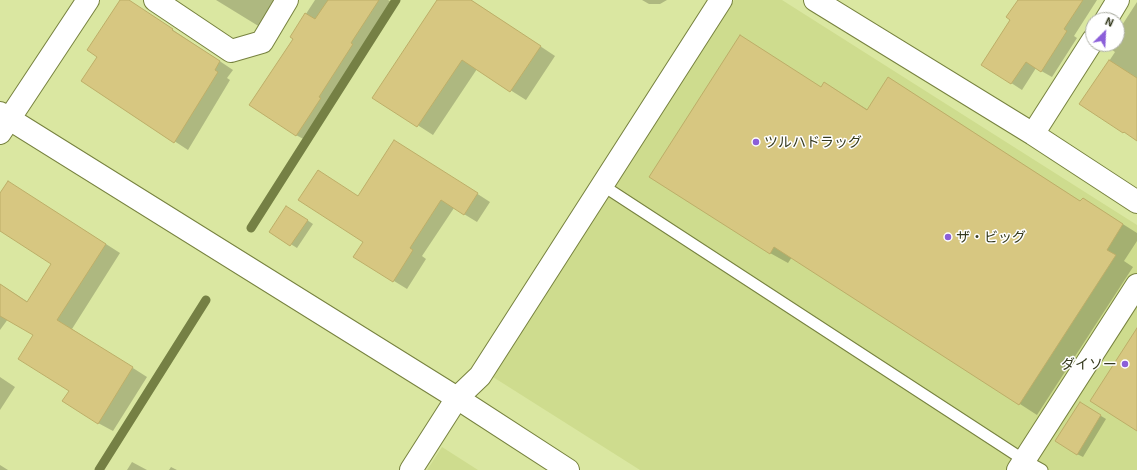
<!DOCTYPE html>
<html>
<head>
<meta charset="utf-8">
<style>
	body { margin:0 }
	#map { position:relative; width:1137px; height:470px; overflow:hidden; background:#dae7a1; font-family:"Exo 2",sans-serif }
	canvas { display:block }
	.north { position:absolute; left:1085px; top:12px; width:40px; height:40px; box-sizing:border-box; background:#fff; border:1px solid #aeb0a5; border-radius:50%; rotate:24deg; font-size:11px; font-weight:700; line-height:16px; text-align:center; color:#353a1e }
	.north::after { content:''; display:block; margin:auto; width:14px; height:18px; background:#8b5fd9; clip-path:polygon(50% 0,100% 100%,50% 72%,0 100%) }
</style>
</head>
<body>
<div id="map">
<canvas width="1137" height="470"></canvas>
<div class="north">N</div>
</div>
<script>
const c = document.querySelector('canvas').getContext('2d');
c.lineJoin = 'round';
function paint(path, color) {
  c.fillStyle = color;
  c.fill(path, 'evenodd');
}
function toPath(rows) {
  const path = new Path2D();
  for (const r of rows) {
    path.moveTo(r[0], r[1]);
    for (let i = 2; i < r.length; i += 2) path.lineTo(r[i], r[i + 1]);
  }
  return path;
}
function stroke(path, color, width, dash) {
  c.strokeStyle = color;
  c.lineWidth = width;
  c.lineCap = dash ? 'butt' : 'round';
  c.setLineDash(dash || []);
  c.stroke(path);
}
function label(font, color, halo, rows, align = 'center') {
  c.font = font + ' "Exo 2","Noto Sans JP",sans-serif';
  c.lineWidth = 3;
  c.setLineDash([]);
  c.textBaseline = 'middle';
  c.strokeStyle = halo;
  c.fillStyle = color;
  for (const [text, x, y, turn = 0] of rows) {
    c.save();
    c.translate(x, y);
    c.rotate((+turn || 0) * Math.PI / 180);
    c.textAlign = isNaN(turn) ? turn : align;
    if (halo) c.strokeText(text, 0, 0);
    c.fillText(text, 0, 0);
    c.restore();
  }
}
const built = toPath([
	[734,0,782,0,1137,225,1137,470,640,470,493,377],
	[442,447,478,470,427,470]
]);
const shadow = toPath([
	[121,0,128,0,233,70,227,78,230,80,188,150,82,81,98,57],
	[216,0,276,0,260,27],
	[315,0,388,0,392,2,361,50,363,51,329,103,331,105,307,141,296,135,294,39,291,37],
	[438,0,471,0,555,56,526,100,477,69,433,135,374,97],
	[642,0,667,0,660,4,649,4],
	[1023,0,1097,0,1074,36,1077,38,1052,77,1036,68,1022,90,982,64],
	[1137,2,1137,140,1081,104,1115,52,1108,47,1110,44,1117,44,1117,33],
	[825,83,868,110,906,89,1081,202,1083,199,1137,233,1137,241,1124,261,1133,267,1037,415,792,257,788,263,770,253,822,88],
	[408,149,490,202,477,222,454,208,422,256,426,259,407,289,355,257,364,242,359,197],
	[23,191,120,253,72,329,147,377,113,431,98,423,70,390,35,335,8,319,0,330,0,284,28,302,52,263,0,230,0,195],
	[292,210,313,224,297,248,270,231],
	[0,377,15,387,0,410],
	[1080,403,1106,419,1083,457,1077,454],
	[132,462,147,470,127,470],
	[0,465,8,470,0,470],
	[171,467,177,470,169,470]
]);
const stream = toPath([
	[251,228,396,0],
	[99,470,206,300]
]);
const building = toPath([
	[120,0,129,0,173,29,172,30,220,61,215,70,218,72,174,143,81,81,97,57,87,50,120,0],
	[328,0,379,0,351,43,353,44,319,97,321,98,296,136,249,105,293,39,290,37,305,13,315,19,328,0],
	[437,0,471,0,541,46,510,92,462,60,417,127,372,98,437,0],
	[1018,0,1083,0,1064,29,1067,31,1041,72,1026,62,1011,84,981,65,1010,20,1006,17,1018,0],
	[740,35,821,87,824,82,867,110,888,77,1080,201,1083,198,1123,224,1107,250,1116,255,1019,405,774,247,770,254,649,177,740,35],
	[1109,60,1137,78,1137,141,1124,132,1123,133,1079,104,1109,60],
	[394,140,478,193,464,215,441,200,410,248,413,250,393,282,353,257,363,242,298,200,318,170,358,196,394,140],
	[8,181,106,244,57,320,133,367,98,424,62,401,69,391,18,359,33,335,0,316,0,284,27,302,51,264,0,231,0,193,8,181],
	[286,206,308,220,290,246,269,232,286,206],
	[1137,328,1137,431,1090,401,1137,328],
	[1080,402,1101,415,1077,455,1055,441,1080,402]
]);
const service = toPath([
	[602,185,1024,460,1042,470]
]);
const minor = toPath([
	[155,0,231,51,262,42,287,0],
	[815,0,1033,134,1137,202],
	[1106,20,1118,0],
	[0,133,88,0],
	[1033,134,1093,40],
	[411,470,457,398,480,376,721,0],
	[1018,470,1137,285]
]);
const tertiary = toPath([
	[0,113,457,398,568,470]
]);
const markers = [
	[756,142,4,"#8b5fd9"],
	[948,237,4,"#8b5fd9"],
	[1125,364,4,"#8b5fd9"]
];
const poiNames = [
	["ツルハドラッグ",764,142],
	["ザ・ビッグ",956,237],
	["ダイソー",1117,364,"right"]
];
paint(built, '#cedc8e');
paint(shadow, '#0003');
stroke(stream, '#758044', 9);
paint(building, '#d7c781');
stroke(building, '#bdae68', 1);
stroke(service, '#77823f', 13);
stroke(minor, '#77823f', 24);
stroke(tertiary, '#77823f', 24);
stroke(service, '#fff', 11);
stroke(minor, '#fff', 22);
stroke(tertiary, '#fff', 22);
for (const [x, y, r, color] of markers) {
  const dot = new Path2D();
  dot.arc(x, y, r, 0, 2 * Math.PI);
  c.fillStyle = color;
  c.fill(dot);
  stroke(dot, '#fff', 1.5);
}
label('14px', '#353a1e', '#fff', poiNames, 'left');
</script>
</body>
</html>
